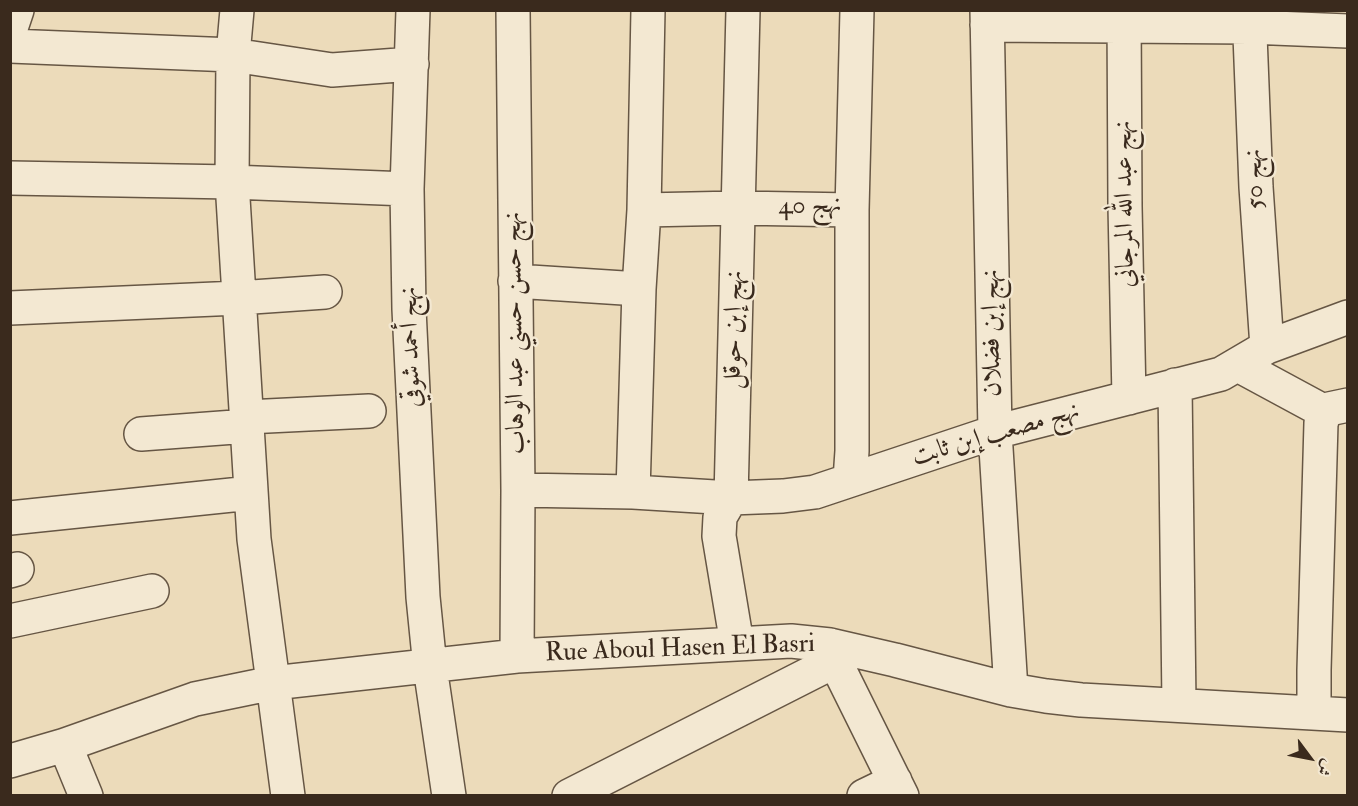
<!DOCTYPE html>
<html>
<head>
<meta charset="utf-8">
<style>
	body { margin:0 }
	#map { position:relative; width:1358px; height:806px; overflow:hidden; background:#ecdbba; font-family:"IM FELL Double Pica",Amiri,serif }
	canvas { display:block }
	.frame { position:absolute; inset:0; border:12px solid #3a2a1d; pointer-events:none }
	.north { position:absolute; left:1280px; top:728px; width:60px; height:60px; -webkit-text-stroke:4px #f3e8d2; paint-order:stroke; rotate:122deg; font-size:16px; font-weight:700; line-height:24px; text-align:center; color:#3a2a1d }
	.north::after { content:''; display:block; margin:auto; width:21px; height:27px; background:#3a2a1d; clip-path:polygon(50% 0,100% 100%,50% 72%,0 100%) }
</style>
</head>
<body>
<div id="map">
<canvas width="1358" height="806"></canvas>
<div class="frame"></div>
<div class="north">ش</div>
</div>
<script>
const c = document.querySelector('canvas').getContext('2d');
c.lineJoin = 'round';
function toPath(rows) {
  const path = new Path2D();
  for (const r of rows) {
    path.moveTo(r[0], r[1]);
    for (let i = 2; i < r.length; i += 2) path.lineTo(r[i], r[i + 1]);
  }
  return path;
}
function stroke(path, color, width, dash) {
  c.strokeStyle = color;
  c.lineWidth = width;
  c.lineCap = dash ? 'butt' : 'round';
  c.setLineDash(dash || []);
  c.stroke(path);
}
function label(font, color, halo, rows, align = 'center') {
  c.font = font + ' "IM FELL Double Pica",Amiri,serif';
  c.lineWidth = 4.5;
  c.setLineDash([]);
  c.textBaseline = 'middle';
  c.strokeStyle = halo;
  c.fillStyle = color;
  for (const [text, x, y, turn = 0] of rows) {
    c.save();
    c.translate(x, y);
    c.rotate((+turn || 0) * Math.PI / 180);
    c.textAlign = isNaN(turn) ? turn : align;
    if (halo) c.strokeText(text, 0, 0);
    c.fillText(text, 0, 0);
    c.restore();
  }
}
const minor = toPath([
	[237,10,233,55,232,182,254,539,288,796],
	[413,10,407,189,409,309,423,597,430,667,449,796],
	[513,10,518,490,517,656],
	[987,10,995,432,1011,690],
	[1124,10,1125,206,1129,398],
	[1249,10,1256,187,1267,347],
	[987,25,1249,27,1348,31],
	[10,31,17,10],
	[10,46,233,55,332,70,412,64],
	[10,178,232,182,407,189],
	[644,210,738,208,852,210],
	[515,281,639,289,633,492,518,490],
	[639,289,644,210,648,10],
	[10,308,238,298,325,292],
	[1238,365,1325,412],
	[1175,385,1179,704],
	[247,417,369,411],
	[141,434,248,426],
	[850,480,852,451,852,210,857,10],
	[633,492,731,498,783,496,815,492,995,432,1221,374,1267,347,1348,317],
	[10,518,251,493],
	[10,571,17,569],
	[10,621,152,591],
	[737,644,719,536,720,517,731,498,743,10],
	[830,645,835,661,902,796],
	[1314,713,1314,670,1321,423,1325,412,1329,409,1348,405],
	[65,745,86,796],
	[10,761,65,745,195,699,273,683,517,656,791,641,830,645,895,660,1011,690,1046,696,1081,700,1348,715],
	[569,796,835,661],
	[864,796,895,781]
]);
const streetNames = [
	["نهج 50",1256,179,-93],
	["نهج عبد الله المرجاني",1126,204,-91],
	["نهج 40",810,207,-2],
	["نهج إبن حوقل",735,330,-89],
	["نهج حسن حسني عبد الوهاب",516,333,-91],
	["نهج إبن فضلان",993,333,-91],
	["نهج أحمد شوقي",412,347,-92],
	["نهج مصعب إبن ثابت",996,435,-16],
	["Rue Aboul Hasen El Basri",680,650,-2]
];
stroke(minor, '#665644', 36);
stroke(minor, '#f3e8d2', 33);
label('26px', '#3a2a1d', '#f3e8d2', streetNames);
</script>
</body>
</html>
